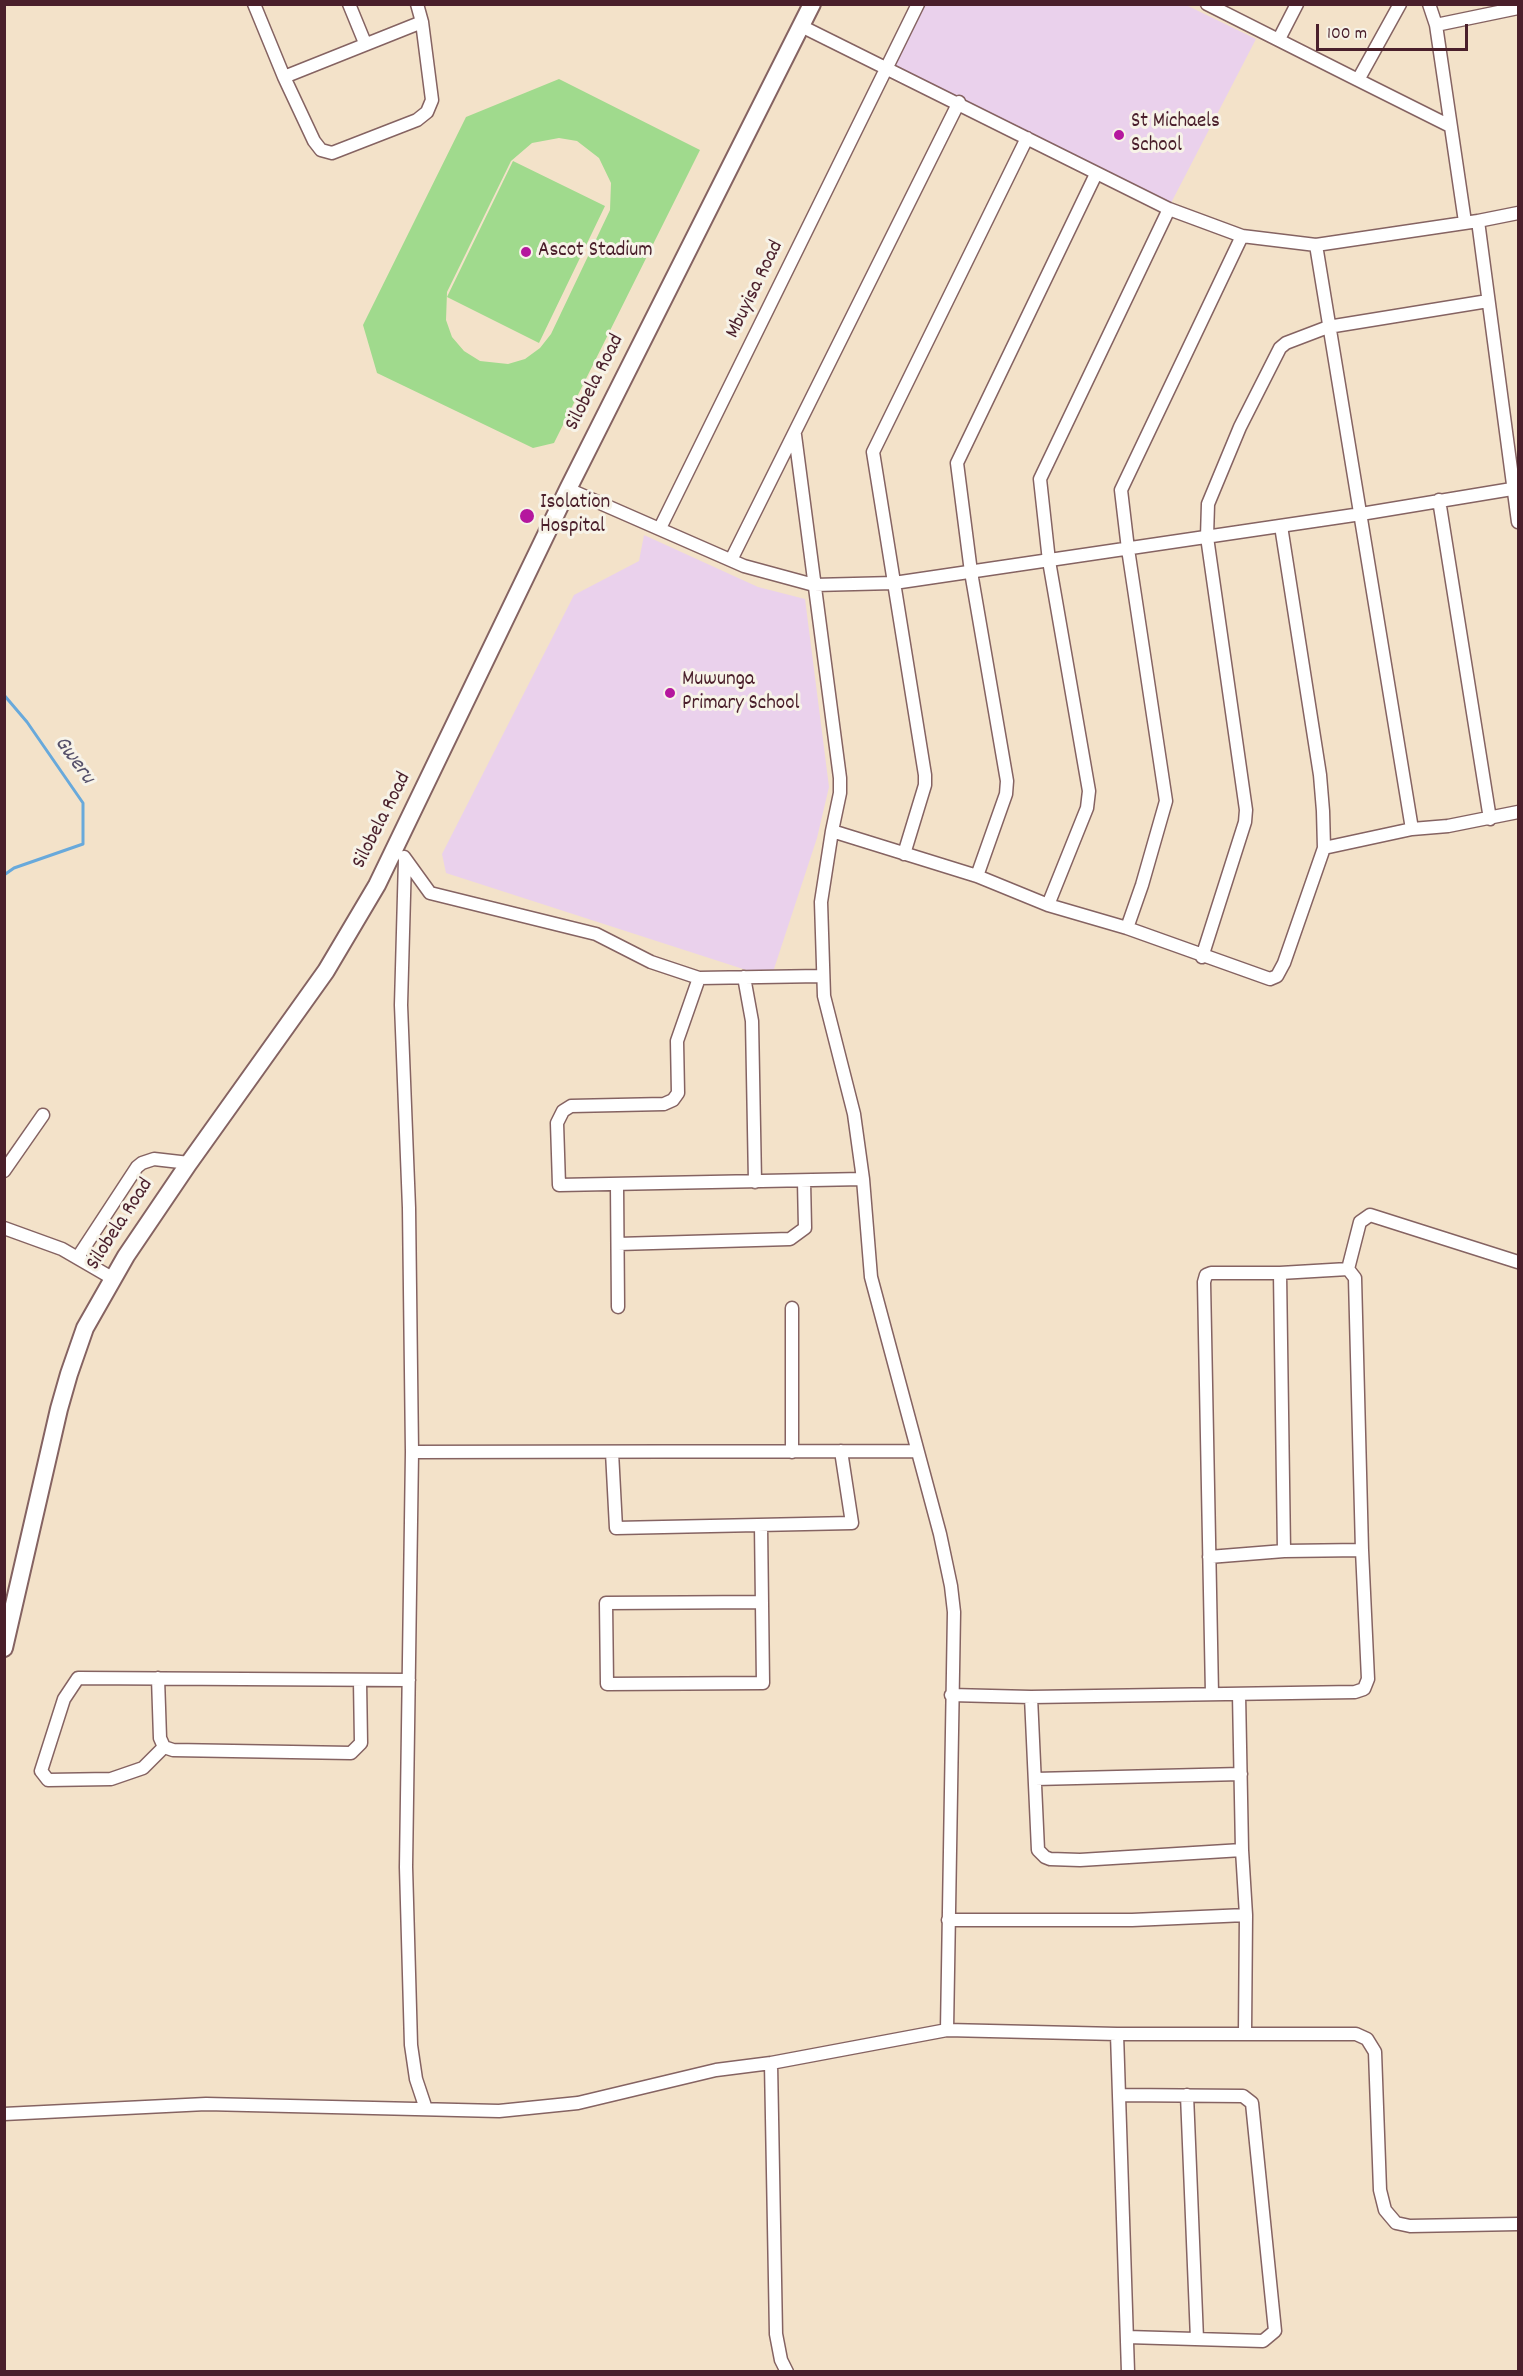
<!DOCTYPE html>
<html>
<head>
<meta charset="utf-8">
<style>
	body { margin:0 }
	#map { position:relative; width:1523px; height:2376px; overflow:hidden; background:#f3e2c9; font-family:Dekko,sans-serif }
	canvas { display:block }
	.frame { position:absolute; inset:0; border:6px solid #4a1f2b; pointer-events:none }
	.scale { position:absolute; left:1316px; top:24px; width:152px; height:27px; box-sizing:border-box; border:3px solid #4a1f2b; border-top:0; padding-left:8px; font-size:18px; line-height:21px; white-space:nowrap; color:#4a1f2b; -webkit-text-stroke:4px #f7f3e8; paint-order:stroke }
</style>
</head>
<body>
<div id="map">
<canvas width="1523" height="2376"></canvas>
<div class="frame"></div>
<div class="scale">100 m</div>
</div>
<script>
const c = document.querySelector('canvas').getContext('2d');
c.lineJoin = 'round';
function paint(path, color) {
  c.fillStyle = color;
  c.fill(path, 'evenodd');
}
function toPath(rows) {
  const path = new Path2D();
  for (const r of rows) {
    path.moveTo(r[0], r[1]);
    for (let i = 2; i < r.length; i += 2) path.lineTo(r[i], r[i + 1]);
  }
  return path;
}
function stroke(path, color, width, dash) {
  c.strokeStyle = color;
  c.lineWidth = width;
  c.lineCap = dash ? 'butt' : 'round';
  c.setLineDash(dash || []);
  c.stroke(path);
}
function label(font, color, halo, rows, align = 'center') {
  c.font = font + ' Dekko,sans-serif';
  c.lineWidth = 6;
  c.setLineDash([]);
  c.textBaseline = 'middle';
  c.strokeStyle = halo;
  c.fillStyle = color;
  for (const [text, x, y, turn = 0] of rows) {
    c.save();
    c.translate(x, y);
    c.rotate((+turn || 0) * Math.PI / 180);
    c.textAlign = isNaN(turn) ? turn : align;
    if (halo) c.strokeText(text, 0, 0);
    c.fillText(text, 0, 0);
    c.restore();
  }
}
const built = toPath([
	[925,5,1186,5,1256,39,1170,205,895,66],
	[644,535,758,587,805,599,829,787,817,838,771,978,446,873,442,854,574,595,639,561]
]);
const green = toPath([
	[559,79,700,150,554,443,533,448,377,373,363,325,466,117],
	[559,138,577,141,599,158,611,183,610,210,551,334,540,348,525,359,508,364,480,361,464,351,452,337,446,320,447,292,511,161,532,143],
	[513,161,605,206,539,343,447,297]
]);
const stream = toPath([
	[4,695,27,722,83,803,83,844,14,868,4,875]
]);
const street = toPath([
	[254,4,284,77,314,141,321,150,332,153,417,120,427,112,432,100,422,22,417,4],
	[349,4,365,43],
	[1207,4,1358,80,1400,4],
	[1429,4,1436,25,1465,222],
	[1436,25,1518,8],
	[801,26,1169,209,1040,479,1049,561,1089,791,1087,808,1048,905],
	[1279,39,1297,4],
	[284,77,422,22],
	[1358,80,1450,126],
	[1169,209,1242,236,1316,245,1478,221],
	[1518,213,1478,221,1518,522],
	[1316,245,1412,829],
	[795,435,840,778,840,793,832,831,977,876,1048,905,1127,928,1270,979,1277,976,1284,963,1324,848,1323,811,1320,775,1281,526],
	[568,489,744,566,814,585,894,583,1361,514,1518,488],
	[1439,500,1490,819],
	[660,528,918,4],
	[731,560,959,102],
	[832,831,821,902,824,996,854,1114,863,1179,871,1277,940,1534,951,1586,954,1612,947,2030],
	[1324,848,1412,829,1448,826,1518,812],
	[904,854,925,785,925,775,873,452,1027,138],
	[404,857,430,893,596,934,651,962,699,978,821,976],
	[405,859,401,1005,409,1208,412,1452,406,1867,411,2045,416,2079,426,2109],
	[977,876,1006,794,1007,781,971,572,957,463,1096,174],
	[1127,928,1142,885,1166,801,1128,549,1121,490,1242,236],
	[1202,957,1245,822,1246,810,1207,537,1208,504,1240,427,1280,348,1286,343,1328,327,1488,301],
	[744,977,752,1021,755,1182],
	[699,978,677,1041,678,1093,673,1100,664,1104,571,1106,563,1111,557,1123,559,1185,863,1179],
	[4,1171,43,1115],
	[617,1185,618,1307],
	[4,1228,62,1249,112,1278],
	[618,1244,790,1239,805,1228,804,1181],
	[78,1257,137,1167,142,1163,154,1159,189,1163],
	[1348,1269,1360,1222,1370,1215,1518,1262],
	[1280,1273,1284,1551],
	[412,1452,917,1451],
	[612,1452,616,1528,852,1523,841,1451],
	[792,1452,792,1308],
	[761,1525,763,1683,607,1684,606,1603,762,1602],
	[1209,1557,1284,1551,1362,1550],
	[158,1678,160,1738,164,1747,173,1750,351,1753,361,1743,360,1681],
	[951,1695,1031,1697,1355,1692,1364,1689,1368,1679,1362,1550,1355,1278,1348,1269,1280,1273,1211,1273,1206,1275,1204,1282,1212,1694],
	[1031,1697,1038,1850,1045,1857,1050,1859,1080,1860,1242,1850,1239,1694],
	[164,1747,143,1768,111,1779,48,1780,41,1771,64,1699,78,1678,409,1680],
	[1035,1779,1241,1774],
	[1242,1850,1246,1915,1245,2033],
	[948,1920,1132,1920,1246,1915],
	[1117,2034,1128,2372],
	[771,2063,776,2334,781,2360,787,2372],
	[1119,2095,1243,2096,1252,2103,1275,2331,1263,2341,1127,2337],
	[1187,2095,1197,2339],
	[4,2114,206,2104,499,2111,578,2103,716,2070,771,2063,947,2030,1117,2034,1356,2034,1367,2039,1375,2052,1380,2190,1385,2210,1396,2223,1410,2226,1518,2224]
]);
const secondary = toPath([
	[4,1648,59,1409,69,1374,85,1328,126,1256,189,1163,326,971,377,885,568,489,812,4]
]);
const markers = [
	[1119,135,6,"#b5179e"],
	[526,252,6,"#b5179e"],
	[527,516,8,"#b5179e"],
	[670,693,6,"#b5179e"]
];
const poiNames = [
	["St Michaels",1131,123],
	["School",1131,147],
	["Ascot Stadium",538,252],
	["Isolation",540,504],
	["Hospital",540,528],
	["Muwunga",682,681],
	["Primary School",682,705]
];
const streetNames = [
	["Mbuyisa Road",756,290,-64],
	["Silobela Road",596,383,-63],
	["Silobela Road",383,821,-63],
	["Silobela Road",121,1225,-57]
];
const waterNames = [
	["Gweru",73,761,54]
];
paint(built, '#ead1ec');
paint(green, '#a0da8d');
stroke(stream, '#68a9db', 3);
stroke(street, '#856362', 15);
stroke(secondary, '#856362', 20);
stroke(street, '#fff', 12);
stroke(secondary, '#fff', 16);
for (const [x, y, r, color] of markers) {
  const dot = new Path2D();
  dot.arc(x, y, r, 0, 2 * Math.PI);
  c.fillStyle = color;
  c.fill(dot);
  stroke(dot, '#f7f3e8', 2);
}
label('21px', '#4a1f2b', '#f7f3e8', poiNames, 'left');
label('21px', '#4a1f2b', '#f7f3e8', streetNames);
label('italic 22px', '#544f69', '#f7f3e8', waterNames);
</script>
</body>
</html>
